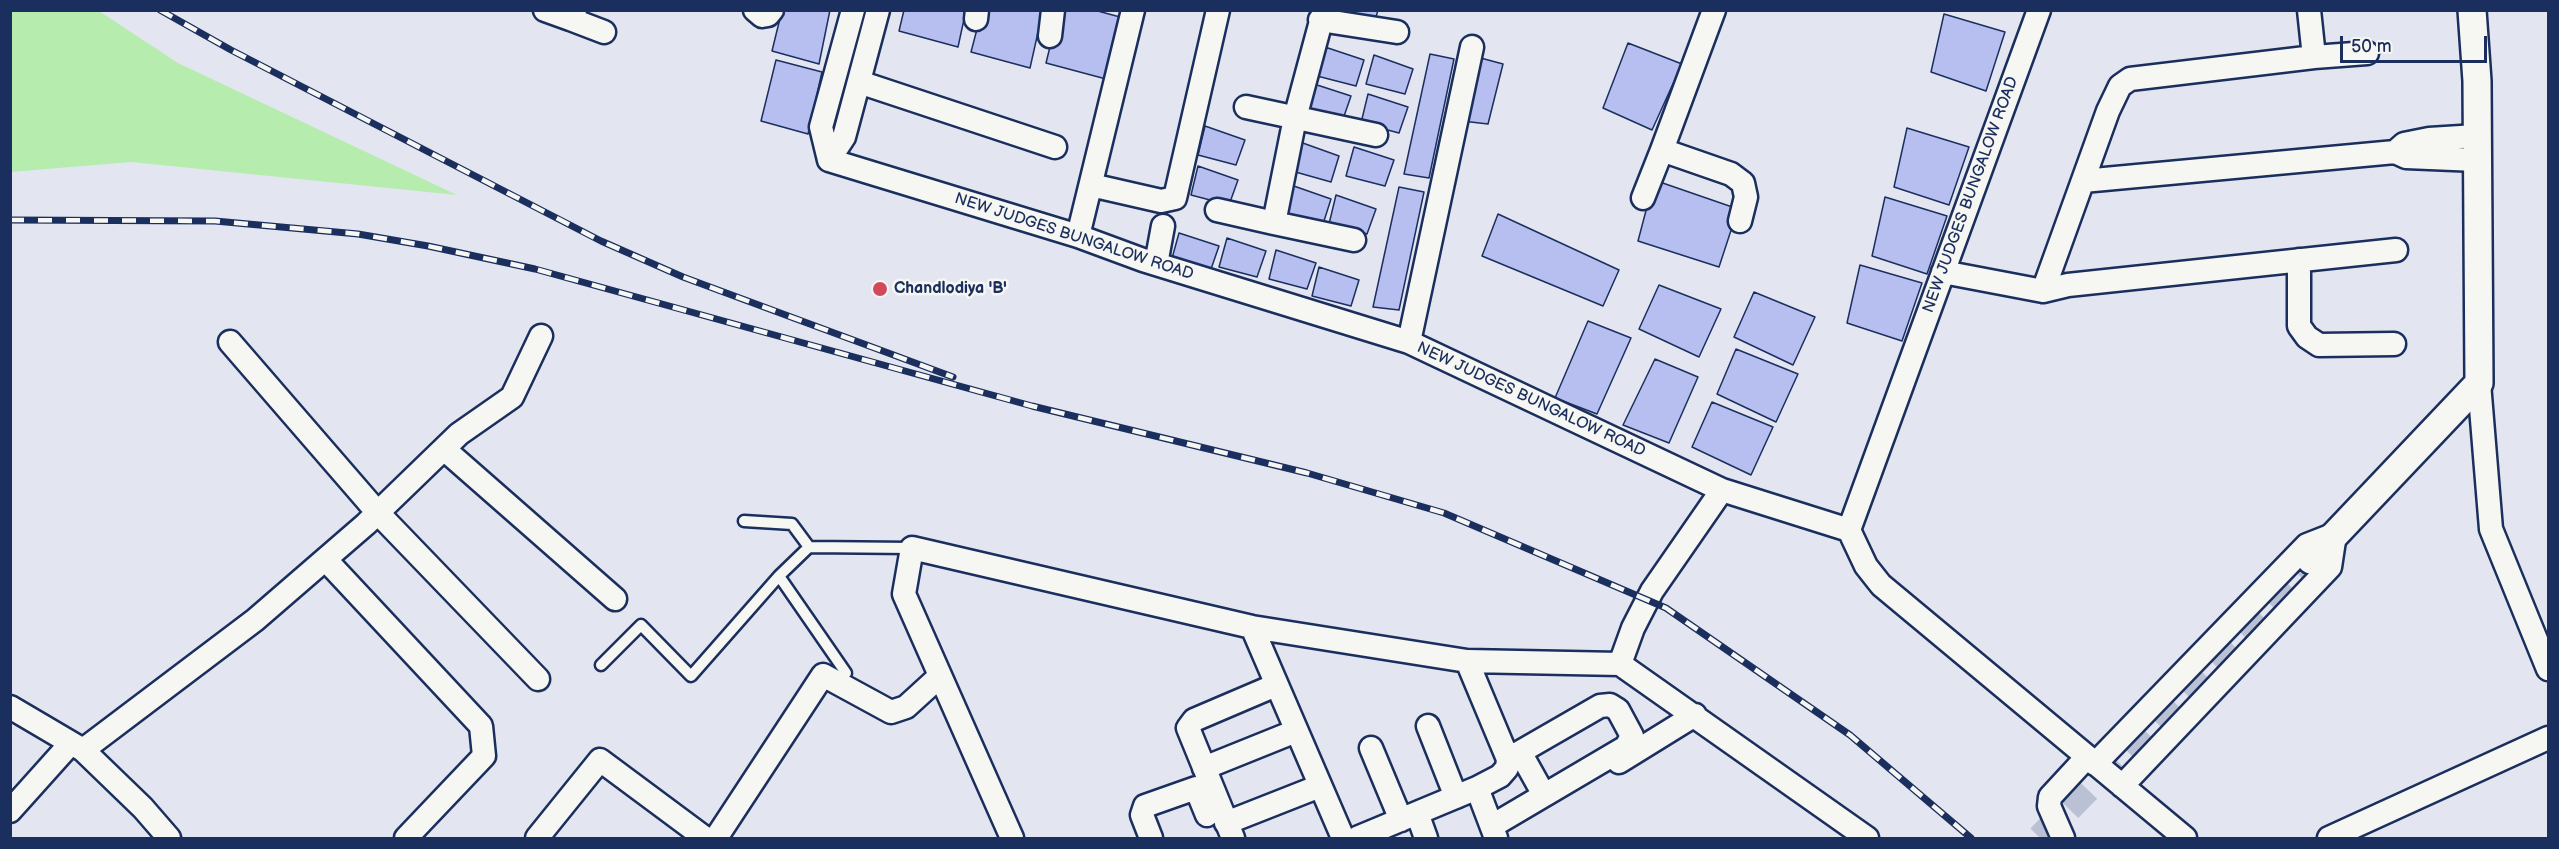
<!DOCTYPE html>
<html>
<head>
<meta charset="utf-8">
<style>
	body { margin:0 }
	#map { position:relative; width:2559px; height:849px; overflow:hidden; background:#e3e6f1; font-family:"Balsamiq Sans",sans-serif }
	canvas { display:block }
	.frame { position:absolute; inset:0; border:12px solid #1b2f5e; pointer-events:none }
	.scale { position:absolute; left:2340px; top:36px; width:147px; height:27px; box-sizing:border-box; border:3px solid #1b2f5e; border-top:0; padding-left:8px; font-size:18px; line-height:21px; white-space:nowrap; color:#1b2f5e; -webkit-text-stroke:4px #f6f6f2; paint-order:stroke }
</style>
</head>
<body>
<div id="map">
<canvas width="2559" height="849"></canvas>
<div class="frame"></div>
<div class="scale">50 m</div>
</div>
<script>
const c = document.querySelector('canvas').getContext('2d');
c.lineJoin = 'round';
function paint(path, color) {
  c.fillStyle = color;
  c.fill(path, 'evenodd');
}
function toPath(rows) {
  const path = new Path2D();
  for (const r of rows) {
    path.moveTo(r[0], r[1]);
    for (let i = 2; i < r.length; i += 2) path.lineTo(r[i], r[i + 1]);
  }
  return path;
}
function stroke(path, color, width, dash) {
  c.strokeStyle = color;
  c.lineWidth = width;
  c.lineCap = dash ? 'butt' : 'round';
  c.setLineDash(dash || []);
  c.stroke(path);
}
function label(font, color, halo, rows, align = 'center') {
  c.font = font + ' "Balsamiq Sans",sans-serif';
  c.lineWidth = 5;
  c.setLineDash([]);
  c.textBaseline = 'middle';
  c.strokeStyle = halo;
  c.fillStyle = color;
  for (const [text, x, y, turn = 0] of rows) {
    c.save();
    c.translate(x, y);
    c.rotate((+turn || 0) * Math.PI / 180);
    c.textAlign = isNaN(turn) ? turn : align;
    if (halo) c.strokeText(text, 0, 0);
    c.fillText(text, 0, 0);
    c.restore();
  }
}
const green = toPath([
	[11,10,99,11,178,63,457,195,131,162,11,172]
]);
const building = toPath([
	[782,10,830,10,819,64,772,51,782,10],
	[904,10,966,10,958,47,899,31,904,10],
	[982,10,1043,10,1030,68,971,52,982,10],
	[1059,10,1094,10,1120,17,1106,79,1046,63,1059,10],
	[1352,10,1378,10,1376,17,1351,14,1352,10],
	[1944,14,2005,32,1986,91,1931,72,1944,14],
	[1628,43,1682,64,1652,130,1603,108,1628,43],
	[1325,47,1364,60,1356,86,1317,76,1325,47],
	[1430,54,1454,59,1429,178,1404,174,1430,54],
	[1374,55,1413,69,1405,94,1366,84,1374,55],
	[1477,57,1503,64,1488,124,1462,121,1477,57],
	[776,60,822,72,808,134,761,121,776,60],
	[1311,83,1351,96,1342,122,1303,112,1311,83],
	[1368,94,1408,107,1399,133,1361,123,1368,94],
	[1205,126,1245,140,1236,165,1198,155,1205,126],
	[1907,128,1969,147,1949,205,1894,187,1907,128],
	[1300,142,1339,156,1331,182,1292,171,1300,142],
	[1354,147,1394,160,1385,186,1346,176,1354,147],
	[1198,166,1238,180,1229,205,1191,195,1198,166],
	[1654,180,1738,209,1719,267,1638,241,1654,180],
	[1291,185,1331,199,1323,224,1284,214,1291,185],
	[1399,187,1424,192,1399,310,1373,307,1399,187],
	[1336,195,1376,209,1367,234,1329,224,1336,195],
	[1885,197,1947,216,1927,274,1872,256,1885,197],
	[1498,214,1619,270,1603,306,1482,256,1498,214],
	[1179,233,1219,246,1210,272,1171,262,1179,233],
	[1227,238,1266,251,1257,277,1219,267,1227,238],
	[1276,250,1316,263,1307,289,1269,279,1276,250],
	[1860,265,1922,283,1902,341,1847,323,1860,265],
	[1319,267,1359,280,1351,306,1312,296,1319,267],
	[1659,285,1721,309,1699,357,1639,329,1659,285],
	[1754,292,1815,317,1793,365,1734,337,1754,292],
	[1588,321,1631,338,1597,414,1555,398,1588,321],
	[1736,349,1798,374,1776,422,1717,394,1736,349],
	[1655,359,1698,377,1669,443,1623,425,1655,359],
	[1712,402,1773,427,1751,475,1692,447,1712,402]
]);
const tertiaryTunnel = toPath([
	[2040,838,2311,560]
]);
const service = toPath([
	[744,521,792,524,809,547],
	[779,576,846,673],
	[601,665,641,625,691,676,779,576,809,547,912,548]
]);
const minor = toPath([
	[545,10,570,19,575,10],
	[755,10,762,16,768,15,772,10],
	[1714,10,1662,150,1731,174,1743,183,1746,197,1740,221],
	[570,19,604,32],
	[976,19,977,10],
	[1320,20,1397,32],
	[1050,36,1053,10],
	[2314,57,2367,53],
	[859,82,1055,147],
	[1246,107,1376,135],
	[2395,152,2404,144,2429,139,2477,136],
	[829,160,1078,236,1143,260,1409,342,1722,490,1849,530,2039,10],
	[829,160,844,137,878,10],
	[829,160,821,127,853,10],
	[2083,181,2395,152,2406,157,2477,160],
	[1091,185,1161,201,1175,198,1218,10],
	[1643,198,1662,150],
	[1217,210,1274,223,1295,118,1324,10],
	[1274,223,1354,240],
	[1078,236,1133,10],
	[2299,260,2299,326,2307,337,2319,345,2394,344],
	[1156,264,1163,226],
	[1943,272,2043,291,2068,285,2396,250],
	[2043,291,2108,111,2120,86,2130,79,2314,57,2309,10],
	[230,342,378,513,538,679],
	[1409,342,1472,47],
	[2479,383,2491,529,2548,669],
	[444,449,615,599],
	[1849,530,1866,566,1881,585,2185,838],
	[326,560,481,726,484,756,406,838],
	[1252,627,1343,838],
	[1467,661,1508,759,1507,768,1500,776,1477,788,1496,838],
	[1620,664,1633,628,1652,591,1722,490],
	[10,707,83,750,255,620,366,524,459,434,512,397,541,336],
	[1428,726,1456,797],
	[1371,748,1401,820],
	[83,750,143,808,169,838],
	[1520,752,1544,795],
	[1619,762,1695,715],
	[2095,764,2307,545,2335,534,2330,567,2122,786],
	[1204,768,1296,731],
	[10,811,71,743],
	[1417,813,1426,838],
	[1226,823,1320,786],
	[1492,826,1626,747,1632,736,1618,710,1610,705,1600,706,1508,759],
	[537,838,600,760,705,838],
	[716,838,823,675,891,712,906,707,940,676],
	[1012,838,904,594,912,548,1252,627,1467,661,1620,664,1867,838],
	[1151,838,1142,815,1145,806,1196,788,1207,815],
	[1233,838,1188,728,1194,720,1276,685],
	[1357,838,1477,788],
	[2063,838,2049,806,2050,797,2087,757],
	[2329,838,2548,738]
]);
const tertiary = toPath([
	[2311,560,2479,383,2477,81,2472,10]
]);
const rail = toPath([
	[160,10,231,50,601,241,683,277,953,377],
	[10,220,215,221,358,234,428,246,535,269,1032,406,1307,473,1444,513,1666,608,1850,735,1971,838]
]);
const markers = [
	[880,289,8,"#d1495b"]
];
const streetNames = [
	["NEW JUDGES BUNGALOW ROAD",1971,195,-70],
	["NEW JUDGES BUNGALOW ROAD",1074,237,18],
	["NEW JUDGES BUNGALOW ROAD",1531,400,25]
];
const poiNames = [
	["Chandlodiya 'B'",894,289]
];
paint(green, '#b6edaf');
paint(building, '#b6bff0');
stroke(building, '#1b2f5e', 1.5);
stroke(tertiaryTunnel, '#bbc1d4', 27, [27, 14]);
stroke(service, '#1b2f5e', 15);
stroke(minor, '#1b2f5e', 27);
stroke(tertiary, '#1b2f5e', 32);
stroke(service, '#f6f6f2', 10);
stroke(minor, '#f6f6f2', 22);
stroke(tertiary, '#f6f6f2', 27);
stroke(rail, '#1b2f5e', 7);
stroke(rail, '#f6f6f2', 4.5, [14]);
for (const [x, y, r, color] of markers) {
  const dot = new Path2D();
  dot.arc(x, y, r, 0, 2 * Math.PI);
  c.fillStyle = color;
  c.fill(dot);
  stroke(dot, '#f6f6f2', 2);
}
label('16px', '#1b2f5e', '#f6f6f2', streetNames);
label('bold 16px', '#1b2f5e', '#f6f6f2', poiNames, 'left');
</script>
</body>
</html>
